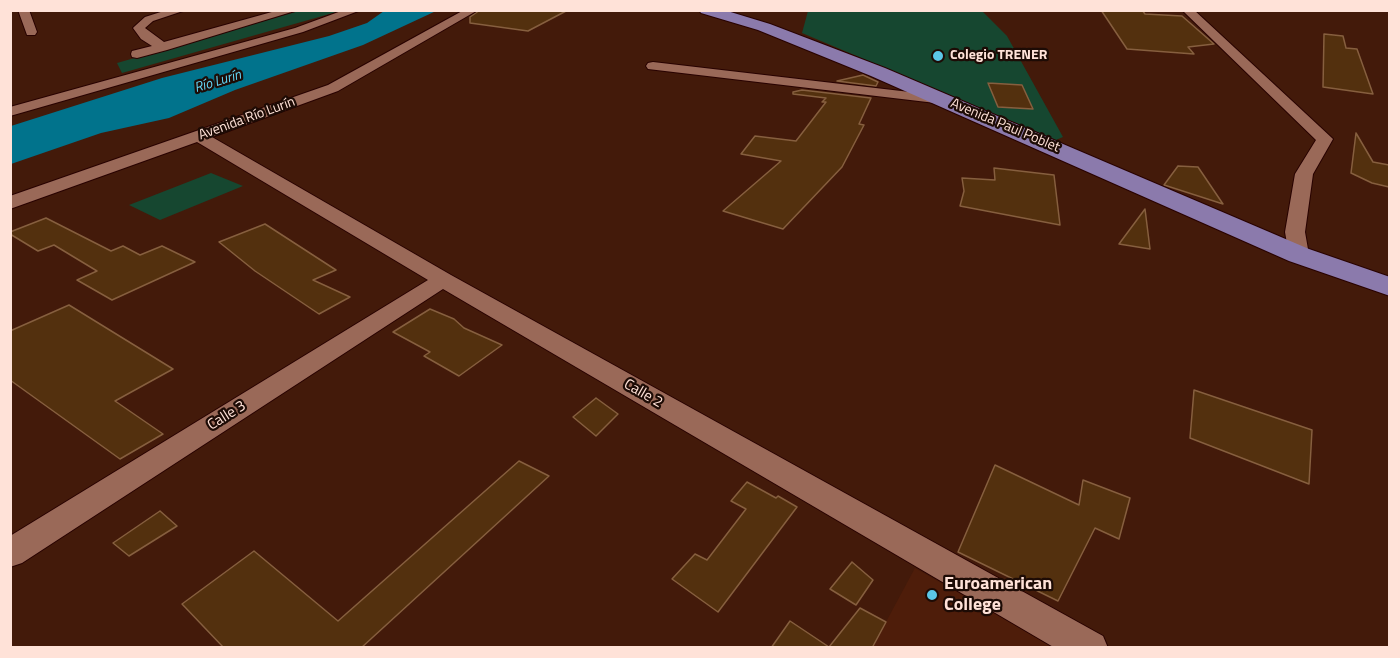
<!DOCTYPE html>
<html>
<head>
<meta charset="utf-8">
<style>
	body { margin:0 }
	#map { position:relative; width:1400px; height:658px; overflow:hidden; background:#431a0a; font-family:"Titillium Web",sans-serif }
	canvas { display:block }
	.frame { position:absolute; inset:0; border:12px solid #ffe2d8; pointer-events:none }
</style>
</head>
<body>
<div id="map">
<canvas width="1400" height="658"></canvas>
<div class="frame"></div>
</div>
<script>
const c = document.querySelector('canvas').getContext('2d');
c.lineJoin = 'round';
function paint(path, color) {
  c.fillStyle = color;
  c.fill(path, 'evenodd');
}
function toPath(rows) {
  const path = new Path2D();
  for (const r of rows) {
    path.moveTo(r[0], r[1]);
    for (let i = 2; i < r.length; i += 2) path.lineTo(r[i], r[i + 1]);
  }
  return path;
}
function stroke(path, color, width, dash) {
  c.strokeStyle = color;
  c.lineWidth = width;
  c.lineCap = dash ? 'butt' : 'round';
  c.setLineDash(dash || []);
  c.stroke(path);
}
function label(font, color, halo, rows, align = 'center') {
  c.font = font + ' "Titillium Web",sans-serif';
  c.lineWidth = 4.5;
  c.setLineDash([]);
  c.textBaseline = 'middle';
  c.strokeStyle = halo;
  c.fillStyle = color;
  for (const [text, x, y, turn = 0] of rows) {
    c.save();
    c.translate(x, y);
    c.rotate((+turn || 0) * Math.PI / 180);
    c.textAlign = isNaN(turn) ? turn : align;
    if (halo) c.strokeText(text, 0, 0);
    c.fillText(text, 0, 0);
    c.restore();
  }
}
const built = toPath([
	[915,568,1054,647,872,648]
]);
const green = toPath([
	[299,11,340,11,122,73,117,63],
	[808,11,982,11,1007,36,1063,137,1056,140,802,33],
	[211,173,243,186,160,220,129,205]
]);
const water = toPath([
	[384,11,436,11,363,45,235,90,169,118,101,133,11,164,11,126,162,78,329,36,367,23]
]);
const building = toPath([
	[480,10,568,10,528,31,470,23,470,17,480,10],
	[1101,10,1142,10,1145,14,1182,16,1214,44,1188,47,1194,54,1127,49,1101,10],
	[1324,34,1343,36,1346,48,1357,49,1373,94,1323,87,1324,34],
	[863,75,878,82,876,86,837,81,863,75],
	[988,83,1022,85,1033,109,998,107,988,83],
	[802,90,871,98,859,124,864,125,842,167,783,229,723,211,781,161,741,154,755,136,796,141,826,102,822,102,826,98,793,94,793,92,802,90],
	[1356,133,1373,162,1389,165,1389,187,1372,183,1351,173,1356,133],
	[1178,166,1198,167,1223,204,1164,185,1178,166],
	[994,168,1054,175,1060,225,960,206,964,191,962,178,995,180,994,168],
	[1145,209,1150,249,1119,244,1145,209],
	[46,218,111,251,123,246,140,255,162,246,195,262,112,300,77,280,97,271,54,245,38,251,10,234,10,232,46,218],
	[265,224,336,270,313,280,350,297,319,314,255,271,219,242,265,224],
	[69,305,173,369,115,401,163,434,120,459,10,380,10,331,69,305],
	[430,309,454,319,464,328,502,345,459,376,424,356,430,352,393,332,430,309],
	[1194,390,1312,430,1309,484,1190,438,1194,390],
	[596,398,618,414,596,436,573,417,596,398],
	[519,461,549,476,361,648,224,648,182,604,254,551,338,621,519,461],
	[995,465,1079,505,1083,480,1130,498,1119,539,1095,528,1058,601,958,552,995,465],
	[747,482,776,498,778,496,797,507,718,612,672,579,695,554,707,560,746,509,731,501,747,482],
	[160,511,177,526,129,556,113,543,160,511],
	[852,562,873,580,856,605,830,589,852,562],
	[860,608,886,622,872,648,771,648,790,621,829,647,860,608]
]);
const minor = toPath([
	[18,10,29,10,37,32,35,35,27,35,18,10],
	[167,10,186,10,153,21,145,28,164,42,279,10,298,10,167,50,137,58,132,57,131,54,132,51,152,46,141,39,133,28,135,26,145,17,167,10],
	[344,10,361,10,303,32,10,116,10,107,295,28,344,10],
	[464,10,478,10,338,91,212,137,451,275,1103,636,1108,648,1055,648,443,289,22,563,10,567,10,536,428,280,197,142,10,209,10,196,328,85,464,10],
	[1182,10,1194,10,1333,139,1313,174,1305,232,1309,255,1306,259,1299,261,1292,259,1289,255,1285,232,1295,174,1316,140,1182,10],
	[653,62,944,96,951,100,944,104,648,69,646,66,648,63,653,62]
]);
const primary = toPath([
	[699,10,724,10,770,24,885,68,1309,249,1390,277,1390,296,1289,261,871,76,758,30,701,13,699,10]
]);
const markers = [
	[938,56,6,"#5bc7e7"],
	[932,595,6,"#5bc7e7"]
];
const farPoinames = [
	["Colegio TRENER",950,56]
];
const farWaternames = [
	["Río Lurín",218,82,-17]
];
const farStreetnames = [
	["Avenida Río Lurín",247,119,-20],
	["Avenida Paul Poblet",1005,126,23]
];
const streetNames = [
	["Calle 2",643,394,30],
	["Calle 3",227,416,-32]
];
const nearPoinames = [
	["Euroamerican",944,585],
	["College",944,606]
];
paint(built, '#4e1d0a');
paint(green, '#164730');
paint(water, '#01738c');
paint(building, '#53300e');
stroke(building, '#865f3f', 1.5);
stroke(minor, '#280200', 2);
stroke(primary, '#280200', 2);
paint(minor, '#9a6958');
paint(primary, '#8b7aac');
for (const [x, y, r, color] of markers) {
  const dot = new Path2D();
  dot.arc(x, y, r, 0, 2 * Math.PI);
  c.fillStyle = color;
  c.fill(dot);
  stroke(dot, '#1d0b05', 2);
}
label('bold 14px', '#ffe2d8', '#1d0b05', farPoinames, 'left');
label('italic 14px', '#63d3f3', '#1d0b05', farWaternames);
label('14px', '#ffe2d8', '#1d0b05', farStreetnames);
label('15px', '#ffe2d8', '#1d0b05', streetNames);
label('bold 18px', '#ffe2d8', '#1d0b05', nearPoinames, 'left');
</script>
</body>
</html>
